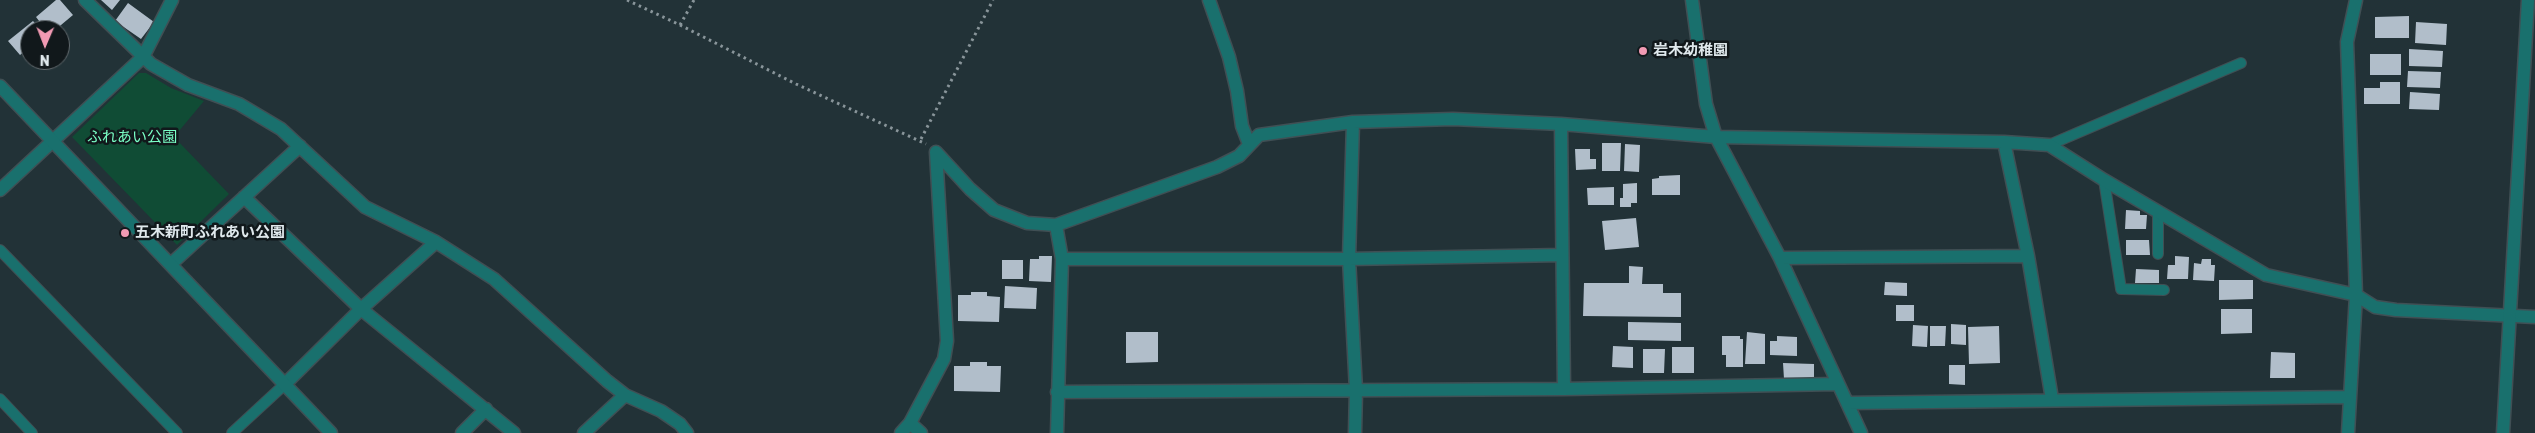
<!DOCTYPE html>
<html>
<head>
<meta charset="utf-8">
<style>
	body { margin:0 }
	#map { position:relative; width:2535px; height:433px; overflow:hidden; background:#223237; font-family:Rubik,sans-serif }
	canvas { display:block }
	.north { position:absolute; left:20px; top:20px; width:50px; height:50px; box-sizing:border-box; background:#11181b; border:1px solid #636b6f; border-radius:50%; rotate:181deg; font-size:14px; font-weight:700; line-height:20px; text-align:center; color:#dfe8ec }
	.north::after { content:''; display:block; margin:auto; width:18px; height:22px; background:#f19ab3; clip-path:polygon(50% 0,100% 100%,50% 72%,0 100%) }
</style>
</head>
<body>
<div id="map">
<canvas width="2535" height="433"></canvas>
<div class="north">N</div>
</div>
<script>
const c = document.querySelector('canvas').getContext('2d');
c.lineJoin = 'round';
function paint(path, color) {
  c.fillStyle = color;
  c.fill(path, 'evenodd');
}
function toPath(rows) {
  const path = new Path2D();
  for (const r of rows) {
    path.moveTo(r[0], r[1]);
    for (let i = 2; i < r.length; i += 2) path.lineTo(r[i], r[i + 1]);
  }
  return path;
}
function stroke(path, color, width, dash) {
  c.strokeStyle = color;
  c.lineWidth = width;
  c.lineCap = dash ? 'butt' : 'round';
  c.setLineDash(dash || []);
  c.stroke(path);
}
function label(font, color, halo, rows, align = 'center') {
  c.font = font + ' Rubik,"Noto Sans JP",sans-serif';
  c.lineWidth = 5;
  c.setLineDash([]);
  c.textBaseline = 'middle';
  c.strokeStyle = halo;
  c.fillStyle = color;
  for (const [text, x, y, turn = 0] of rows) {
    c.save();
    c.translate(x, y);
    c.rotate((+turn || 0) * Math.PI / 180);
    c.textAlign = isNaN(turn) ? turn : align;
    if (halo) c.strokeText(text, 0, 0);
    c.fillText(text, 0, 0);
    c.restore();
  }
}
const green = toPath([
	[139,73,146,73,171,88,204,101,174,137,229,194,177,245,72,137]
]);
const building = toPath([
	[56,0,60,0,73,15,55,30,46,30,36,17],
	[101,0,120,0,112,10],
	[128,3,154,22,141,39,115,21],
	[2409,16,2409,38,2375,38,2375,17],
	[33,21,41,30,30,30,30,46,20,55,8,41],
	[2416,22,2447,24,2446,45,2415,43],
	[2409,49,2443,51,2442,67,2409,66],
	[2370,54,2401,54,2401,75,2370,75],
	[2408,71,2441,72,2440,88,2407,87],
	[2380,82,2400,82,2400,104,2364,104,2364,88,2380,88],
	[2410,92,2440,94,2439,110,2409,109],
	[1602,143,1621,143,1620,171,1602,171],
	[1625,144,1640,145,1639,172,1624,171],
	[1575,149,1590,149,1590,159,1596,159,1596,169,1576,170],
	[1680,175,1680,195,1652,195,1652,179,1659,178,1659,176],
	[1637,183,1637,203,1631,203,1631,207,1620,207,1620,198,1623,198,1623,184],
	[1614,187,1614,205,1588,205,1587,188],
	[2126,210,2140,211,2140,215,2147,215,2146,229,2125,229],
	[1636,218,1639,247,1605,250,1602,221],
	[2126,240,2149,240,2150,255,2126,255],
	[1039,256,1052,256,1051,282,1029,281,1030,259,1039,259],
	[2175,256,2189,257,2188,279,2167,279,2168,265,2175,265],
	[2202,259,2211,259,2211,265,2215,265,2214,281,2193,280,2194,263,2201,264],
	[1002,260,1023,260,1023,279,1002,279],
	[1629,266,1643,267,1642,284,1663,284,1663,293,1681,293,1681,317,1583,316,1584,283,1629,283],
	[2136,269,2159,270,2159,283,2135,283],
	[2219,280,2253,280,2253,299,2219,300],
	[1885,282,1907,283,1907,296,1884,295],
	[1005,286,1037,288,1036,309,1004,308],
	[971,292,987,292,987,296,1000,297,999,322,958,321,958,295,971,295],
	[1896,305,1914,305,1914,321,1896,321],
	[2221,309,2252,309,2252,333,2221,334],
	[1628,322,1681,323,1681,341,1628,340],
	[1951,324,1966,325,1966,345,1951,344],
	[1913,325,1928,326,1927,347,1912,346],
	[1930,326,1946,326,1945,346,1930,346],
	[1999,326,2000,363,1969,364,1968,327],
	[1126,332,1158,332,1158,362,1126,363],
	[1747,332,1765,334,1765,364,1745,364],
	[1722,336,1740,336,1740,339,1743,339,1743,367,1726,367,1726,355,1722,355],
	[1777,336,1797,337,1797,356,1770,355,1770,341,1777,341],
	[1613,346,1633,347,1633,368,1612,367],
	[1672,347,1694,347,1694,373,1672,373],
	[1643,349,1665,349,1664,373,1643,373],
	[2271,352,2295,353,2295,378,2270,378],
	[970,362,987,362,987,366,1001,366,1000,392,954,391,954,366,970,366],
	[1783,363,1814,364,1814,380,1784,379],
	[1949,365,1965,365,1965,385,1949,384]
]);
const path = toPath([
	[627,0,680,25,796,84,926,144],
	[680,25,694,0],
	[921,139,993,0]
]);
const service = toPath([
	[2049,145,2241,63],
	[2104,180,2121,289,2164,290],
	[2158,211,2158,254],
	[0,250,177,433],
	[0,399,32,433],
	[232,433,285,384]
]);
const minor = toPath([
	[85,0,151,64,188,85,239,104,281,129,365,207,436,242,494,279,607,381,625,395,661,411,680,424,687,433],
	[1209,0,1229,57,1237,91,1242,126,1249,144],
	[1692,0,1706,104,1716,137,1780,258,1861,433],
	[1353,122,1349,259,1356,390,1355,433],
	[1561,124,1564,389],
	[2004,142,2028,256,2052,399],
	[936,152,970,189,994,210,1027,223,1056,225,1217,167,1239,156,1259,135,1353,122,1453,119,1561,124,1716,137,2004,142,2049,145,2104,180,2266,275,2356,295,2375,307,2396,310,2535,317],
	[0,190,143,57,172,0],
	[244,197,361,309,514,433],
	[1056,225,1062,259,1057,433],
	[1780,258,2028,256],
	[1062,259,1349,259,1562,255],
	[171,264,300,146],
	[285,384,361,309,436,242],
	[1057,392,1564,389,1838,384],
	[1847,403,2350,397],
	[910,423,921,433],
	[462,433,486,409],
	[584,433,625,395],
	[901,433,910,423,935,376,944,359,947,341,936,152],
	[2348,433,2356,295,2347,42,2356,0]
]);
const tertiary = toPath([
	[0,86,331,433],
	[2503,433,2528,0]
]);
const markers = [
	[1643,51,5,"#f19ab3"],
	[125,233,5,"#f19ab3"]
];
const poiNames = [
	["岩木幼稚園",1653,51],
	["五木新町ふれあい公園",135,233]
];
const parkNames = [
	["ふれあい公園",132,138]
];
paint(green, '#104c35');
paint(building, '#b1beca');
stroke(service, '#404f54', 12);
stroke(minor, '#404f54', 15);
stroke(tertiary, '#404f54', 15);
stroke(path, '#89959a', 3, [2.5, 4]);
stroke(service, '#19706d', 10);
stroke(minor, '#19706d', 12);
stroke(tertiary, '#19706d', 12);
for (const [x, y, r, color] of markers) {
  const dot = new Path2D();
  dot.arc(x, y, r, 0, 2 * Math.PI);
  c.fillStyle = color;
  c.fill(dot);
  stroke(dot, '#11181b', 2);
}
label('bold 15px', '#dfe8ec', '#11181b', poiNames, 'left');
label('15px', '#7affc6', '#11181b', parkNames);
</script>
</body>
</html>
